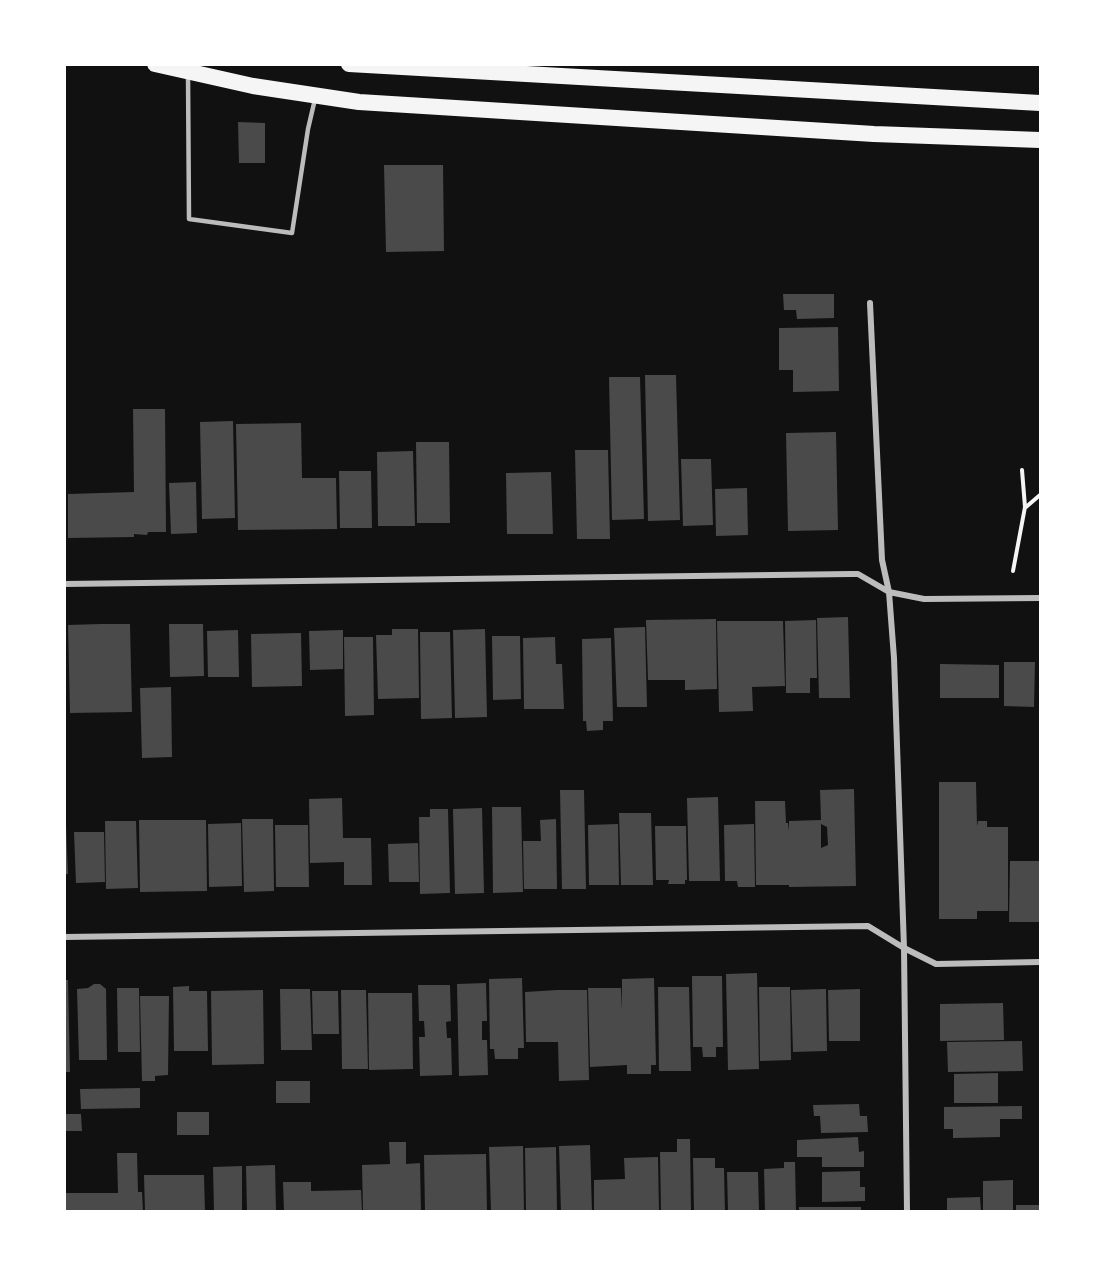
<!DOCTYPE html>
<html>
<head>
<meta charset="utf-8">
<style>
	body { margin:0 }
	#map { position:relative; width:1105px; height:1276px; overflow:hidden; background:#111; font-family:"Nunito Sans",sans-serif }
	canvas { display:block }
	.frame { position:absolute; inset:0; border:66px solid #fff; pointer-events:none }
</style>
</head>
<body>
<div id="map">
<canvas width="1105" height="1276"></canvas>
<div class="frame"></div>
</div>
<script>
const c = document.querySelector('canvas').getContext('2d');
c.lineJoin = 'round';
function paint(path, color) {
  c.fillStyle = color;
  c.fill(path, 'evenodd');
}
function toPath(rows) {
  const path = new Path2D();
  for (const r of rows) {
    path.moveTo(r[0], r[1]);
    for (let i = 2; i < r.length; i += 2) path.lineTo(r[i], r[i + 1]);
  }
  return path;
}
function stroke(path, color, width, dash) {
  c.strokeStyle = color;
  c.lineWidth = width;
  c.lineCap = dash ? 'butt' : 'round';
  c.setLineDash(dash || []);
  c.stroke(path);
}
const building = toPath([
	[238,122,265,123,265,163,239,163],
	[384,165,443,165,444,251,386,252],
	[783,294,834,294,834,318,797,319,796,310,784,310],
	[838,327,839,391,793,392,793,370,779,370,779,328],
	[645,375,676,375,680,520,648,521],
	[609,377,640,377,644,519,612,520],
	[133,409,165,409,166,532,148,532,147,535,134,534,134,537,68,538,68,494,134,492],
	[233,421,235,518,202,519,200,422],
	[301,423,302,478,336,478,337,529,238,530,236,424],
	[836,432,838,530,788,531,786,433],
	[416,442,449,442,450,523,417,523],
	[575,450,608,450,610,539,577,539],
	[413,451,415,526,378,526,377,452],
	[681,459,711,459,713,525,683,526],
	[339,471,371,471,372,528,340,528],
	[551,472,553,534,507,534,506,473],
	[196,482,197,533,171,534,169,483],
	[747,488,748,535,716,536,715,489],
	[848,617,850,698,819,698,817,618],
	[716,619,717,689,685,690,685,680,648,680,646,620],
	[816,620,817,678,810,678,810,693,786,693,785,621],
	[717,621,783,621,785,686,752,687,753,711,719,712],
	[100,624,130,624,132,712,70,713,68,625],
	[169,624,203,624,204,676,170,677],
	[645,627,647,707,617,707,614,628],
	[392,629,418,629,419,698,378,699,376,635,392,635],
	[485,629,487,717,455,718,453,630],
	[238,630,239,677,208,677,207,631],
	[343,630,343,669,310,670,309,631],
	[420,632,450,632,452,718,421,719],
	[301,633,302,686,252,687,251,634],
	[492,636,520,636,521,699,493,700],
	[344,637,373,637,374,715,345,716],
	[555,637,556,664,562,664,564,709,524,709,523,638],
	[611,638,613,721,603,721,603,730,587,731,586,721,583,721,582,639],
	[1004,662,1035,662,1034,707,1004,706],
	[940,664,999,665,999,698,940,698],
	[171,687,172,757,142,758,140,688],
	[939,782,976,782,977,826,978,821,987,821,987,827,1008,827,1008,911,977,911,977,919,939,919],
	[854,789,856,886,789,887,789,885,756,885,755,801,785,801,786,823,788,823,789,831,789,821,821,820,820,790],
	[821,824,827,827,828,845,821,848],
	[560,790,584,790,586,889,562,889],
	[718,797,720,881,689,881,687,798],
	[342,798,343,838,371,838,372,885,344,885,344,862,310,863,309,799],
	[492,807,521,807,523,892,493,893],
	[482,808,484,893,455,894,453,809],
	[430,809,448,809,450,893,420,894,419,817,430,817],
	[619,813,651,813,653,885,621,885],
	[242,819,273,819,274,891,244,892],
	[556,819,557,889,524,889,523,841,541,841,540,820],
	[139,820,206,820,207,891,140,892],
	[105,821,136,821,138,888,106,889],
	[241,823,242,886,209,887,208,824],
	[618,824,619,885,589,885,588,825],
	[754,824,755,887,738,887,737,881,725,881,724,825],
	[64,825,66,825,68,874,64,874],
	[275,825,308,825,309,887,276,887],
	[655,826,686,826,687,880,685,880,685,884,668,884,669,880,656,880],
	[74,832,104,832,105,882,76,883],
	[418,843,419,882,389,882,388,844],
	[1010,861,1039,861,1039,922,1009,922],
	[757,973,759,1069,728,1070,726,974],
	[692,976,722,976,723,1047,716,1047,716,1057,703,1057,702,1047,693,1047],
	[522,978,524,1048,518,1048,518,1059,495,1059,494,1049,490,1049,489,979],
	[654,978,656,1065,651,1065,651,1074,627,1074,627,1065,590,1067,588,988,621,988,622,1011,622,979],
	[64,980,68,980,70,1072,64,1072],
	[486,983,487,1021,482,1021,482,1040,487,1040,488,1075,459,1076,457,984],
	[94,984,100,984,106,989,107,1060,79,1060,77,989,88,988],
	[418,985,450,985,451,1021,446,1022,447,1038,451,1038,452,1075,420,1076,419,1037,425,1037,424,1021,419,1021],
	[189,986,189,991,207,991,208,1051,174,1051,173,987],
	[658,987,689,987,691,1071,659,1071],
	[759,987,790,987,791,1060,760,1061],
	[117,988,139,988,140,1052,118,1052],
	[280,989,310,989,312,1050,281,1050],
	[826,989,827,1051,793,1052,791,990],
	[860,989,860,1041,829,1041,828,990],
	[263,990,264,1064,212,1065,211,991],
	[341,990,366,990,368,1069,342,1069],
	[557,990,587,990,589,1080,559,1081,558,1042,526,1042,525,992],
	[312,991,338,991,339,1034,313,1034],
	[368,993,412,993,413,1069,369,1070],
	[140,996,169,996,168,1075,155,1076,155,1081,142,1081],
	[1003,1003,1004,1040,940,1041,940,1004],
	[1022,1041,1023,1071,948,1072,947,1042],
	[998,1073,998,1103,954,1103,954,1074],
	[276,1081,310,1081,310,1103,276,1103],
	[140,1088,140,1108,81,1109,80,1089],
	[859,1104,860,1116,867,1116,868,1132,821,1133,820,1116,814,1116,813,1105],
	[1022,1106,1022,1119,1000,1119,1000,1137,953,1138,953,1129,944,1129,944,1107],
	[177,1112,209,1112,209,1135,177,1135],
	[64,1114,81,1114,82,1131,64,1131],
	[858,1137,859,1152,864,1151,864,1167,822,1167,822,1157,797,1157,797,1140],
	[677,1139,690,1139,691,1212,661,1212,660,1152,677,1152],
	[389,1142,406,1142,406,1164,420,1163,421,1212,363,1212,362,1165,390,1164],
	[590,1145,592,1212,561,1212,559,1146],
	[523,1146,524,1212,491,1212,489,1147],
	[556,1147,557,1212,526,1212,525,1148],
	[117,1153,137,1153,138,1192,142,1192,143,1212,64,1212,64,1193,118,1193],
	[486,1154,487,1212,425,1212,424,1155],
	[658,1157,659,1212,594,1212,594,1180,625,1179,624,1158],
	[693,1158,715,1158,715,1168,724,1168,725,1212,694,1212],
	[784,1162,795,1162,796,1212,765,1212,764,1169,784,1168],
	[275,1165,276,1212,247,1212,246,1166],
	[242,1166,242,1212,214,1212,213,1167],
	[860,1171,860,1187,865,1187,865,1201,822,1202,822,1172],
	[727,1172,758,1172,759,1212,728,1212],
	[144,1175,204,1175,205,1212,145,1212],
	[1013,1180,1013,1212,983,1212,983,1181],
	[283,1182,311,1182,311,1191,361,1190,362,1212,284,1212],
	[980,1197,981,1212,947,1212,947,1198],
	[1016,1205,1040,1205,1040,1212,1016,1212],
	[799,1207,861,1207,861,1212,799,1212]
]);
const path = toPath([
	[1026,507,1040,495],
	[1013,571,1025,507,1022,470]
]);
const service = toPath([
	[188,74,189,219,292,233,308,129,315,99]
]);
const minor = toPath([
	[870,303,882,560,889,592,894,658,904,948,907,1212],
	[64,584,852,574,858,574,889,592,924,599,1040,598],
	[64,937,868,926,904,948,936,964,1040,962]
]);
const trunk = toPath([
	[155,64,253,86,359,102,874,134,1040,140],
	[349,64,1040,103]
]);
paint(building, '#4a4a4a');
stroke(path, '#f5f5f5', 4);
stroke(service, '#bcbcbc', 4.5);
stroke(minor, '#bcbcbc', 6);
stroke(trunk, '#f5f5f5', 16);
</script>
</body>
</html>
